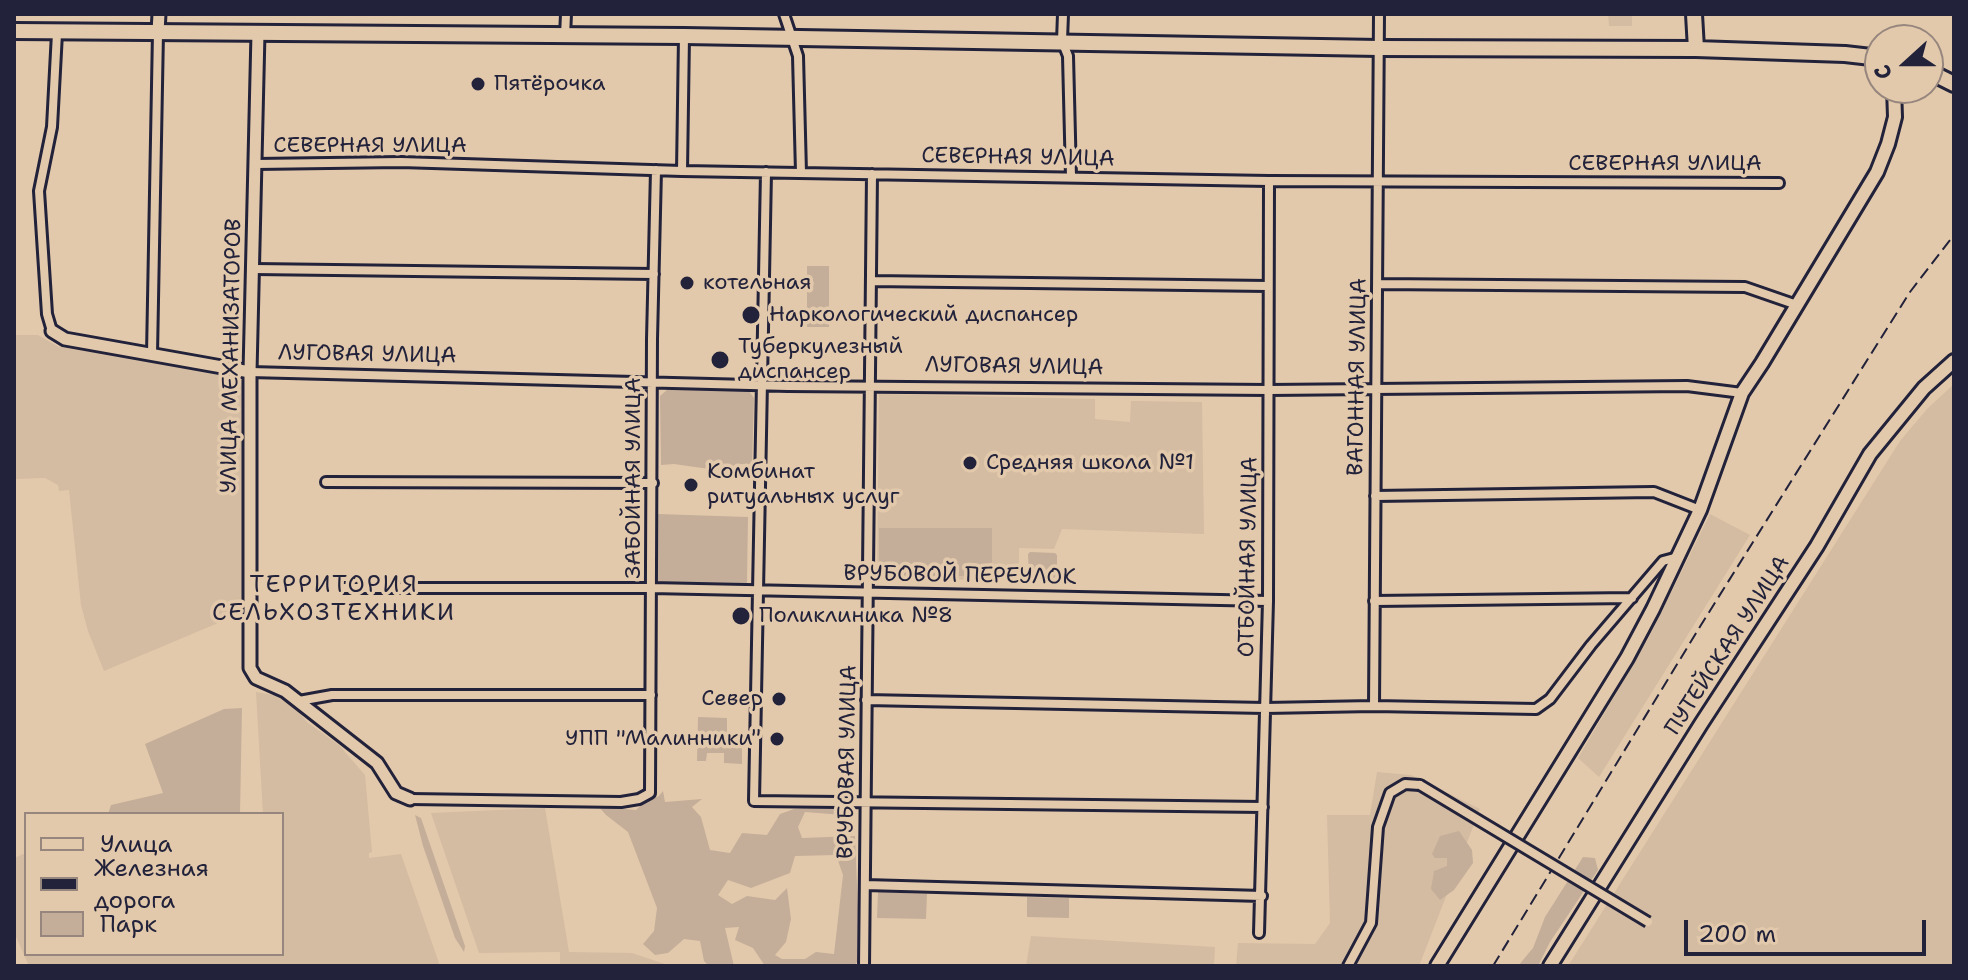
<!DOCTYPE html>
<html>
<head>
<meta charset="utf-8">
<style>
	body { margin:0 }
	#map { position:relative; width:1968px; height:980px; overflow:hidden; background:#e3c9ab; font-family:"Shantell Sans",sans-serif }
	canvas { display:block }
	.frame { position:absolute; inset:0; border:16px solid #22223b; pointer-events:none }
	.legend { position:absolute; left:24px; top:812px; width:260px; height:144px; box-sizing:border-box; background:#e3c9ab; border:2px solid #96867e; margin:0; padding:10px 14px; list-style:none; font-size:24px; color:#22223b }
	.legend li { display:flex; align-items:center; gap:16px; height:40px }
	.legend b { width:40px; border:2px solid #96867e }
	.north { position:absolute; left:1864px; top:24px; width:80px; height:80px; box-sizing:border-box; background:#e3c9ab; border:2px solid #96867e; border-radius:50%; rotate:249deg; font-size:22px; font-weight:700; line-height:32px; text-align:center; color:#22223b }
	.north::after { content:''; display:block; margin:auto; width:28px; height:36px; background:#22223b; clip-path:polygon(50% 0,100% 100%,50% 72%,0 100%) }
	.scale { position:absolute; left:1684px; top:920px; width:242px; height:36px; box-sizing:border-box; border:4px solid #22223b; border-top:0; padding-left:10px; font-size:24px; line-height:28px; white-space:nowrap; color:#22223b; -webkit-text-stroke:6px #e3c9ab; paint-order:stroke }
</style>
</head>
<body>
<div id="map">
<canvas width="1968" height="980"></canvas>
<div class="frame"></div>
<ul class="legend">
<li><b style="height:10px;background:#e3c9ab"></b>Улица</li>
<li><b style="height:10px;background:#22223b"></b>Железная дорога</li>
<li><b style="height:22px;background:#c4ae99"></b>Парк</li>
</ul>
<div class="north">С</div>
<div class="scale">200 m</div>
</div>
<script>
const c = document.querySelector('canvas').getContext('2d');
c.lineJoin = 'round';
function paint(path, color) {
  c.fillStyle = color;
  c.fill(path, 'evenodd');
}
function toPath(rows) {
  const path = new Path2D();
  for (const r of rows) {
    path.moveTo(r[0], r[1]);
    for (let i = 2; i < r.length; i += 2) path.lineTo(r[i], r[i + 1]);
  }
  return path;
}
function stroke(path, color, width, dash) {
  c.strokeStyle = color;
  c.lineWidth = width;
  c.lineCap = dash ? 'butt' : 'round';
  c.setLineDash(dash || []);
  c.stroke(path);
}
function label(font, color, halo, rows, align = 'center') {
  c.font = font + ' "Shantell Sans",sans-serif';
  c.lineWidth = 7;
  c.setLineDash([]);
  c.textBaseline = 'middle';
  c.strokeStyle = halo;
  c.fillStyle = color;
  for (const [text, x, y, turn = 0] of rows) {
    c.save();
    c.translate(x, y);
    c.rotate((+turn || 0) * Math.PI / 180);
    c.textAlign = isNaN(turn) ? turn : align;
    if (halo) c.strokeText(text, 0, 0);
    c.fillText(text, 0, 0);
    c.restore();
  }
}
const built = toPath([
	[1608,14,1632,14,1632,26,1609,26],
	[14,335,38,335,59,347,235,373,243,382,243,619,230,618,104,671,88,631,81,605,69,490,59,491,58,485,45,478,14,479],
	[1954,384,1954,966,1568,966,1900,441,1927,409],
	[879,394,1095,399,1095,419,1130,422,1131,401,1202,402,1204,534,1062,529,1054,549,1019,548,1019,580,877,579],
	[1710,514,1750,535,1599,777,1578,758,1648,639],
	[256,692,274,695,296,709,307,722,339,745,365,775,372,852,369,853,369,858,401,854,440,966,29,966,14,932,14,858,26,853,26,954,282,954,282,814,263,814],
	[1377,772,1411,775,1480,809,1419,966,1236,966,1238,943,1315,944,1330,923,1327,815,1370,815],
	[545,808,569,952,632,953,671,966,560,966,560,952,479,953,431,813],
	[1031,936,1215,947,1214,966,1026,966]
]);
const green = toPath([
	[807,266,829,266,829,327,807,327],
	[668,389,749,391,754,398,752,465,742,464,716,470,674,464,661,465,660,396],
	[658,514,748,517,747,583,658,582],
	[879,528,992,528,992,576,879,576],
	[1030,552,1055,553,1057,555,1057,575,1054,578,1029,578,1028,554],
	[242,708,240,814,108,814,111,805,163,793,145,744,224,709],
	[698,717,727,718,727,748,742,748,742,764,724,763,724,753,707,753,706,761,697,761],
	[663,791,665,802,702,799,692,807,701,817,710,850,730,853,742,833,767,835,780,814,794,809,848,806,855,816,805,812,798,827,802,838,855,836,858,909,857,962,854,966,765,966,753,948,735,940,739,927,725,928,734,966,709,966,704,961,700,941,684,939,668,953,655,955,643,944,654,931,657,908,628,832,606,815,599,807,636,810,651,795,658,797],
	[836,855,843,875,834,954,816,952,805,959,782,959,775,955,786,942,791,919,787,888,775,900,747,896,732,904,718,895,728,880,751,888,790,873,795,856],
	[415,815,421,818,465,946,464,952,455,938,423,846],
	[1459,831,1472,850,1473,863,1454,890,1440,900,1431,889,1434,871,1447,866,1447,858,1435,858,1432,854,1440,836],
	[1583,857,1595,858,1598,870,1550,942,1538,966,1518,966,1533,948,1545,917],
	[878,892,927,894,926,919,877,918],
	[1027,897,1069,898,1069,918,1027,917]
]);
const minor = toPath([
	[784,14,798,56,801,173],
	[1063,14,1062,41,1068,56,1071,177],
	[565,36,566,14],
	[256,164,401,162,682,171,1269,181,1779,183],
	[682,171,684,36],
	[766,172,754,801,1263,807],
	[254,269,654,274],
	[871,281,1268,286],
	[1377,284,1745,287,1797,305],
	[52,331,47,314,39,191,52,127,57,33],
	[152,354,158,32],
	[250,372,788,386,1269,390,1687,386,1742,393],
	[326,482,653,483],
	[1375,496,1654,492,1700,510],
	[343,588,651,588,1268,601],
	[1374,601,1632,598],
	[866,700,1265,708,1374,706,1536,709,1550,699,1591,645,1663,561,1678,557],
	[299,701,332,695,651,695],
	[1374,706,1379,14],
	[410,799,621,802,639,799,650,793,652,339,656,170],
	[865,885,1262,896],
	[1259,933,1268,601,1269,181],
	[864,966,872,174],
	[1348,966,1371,923,1378,827,1390,793,1405,784,1420,785]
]);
const tertiary = toPath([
	[158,32,159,14],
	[258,33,250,372,250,668,256,678,285,691,377,763,396,793,410,799],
	[52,331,65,339,250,372]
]);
const secondary = toPath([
	[1437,966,1627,658,1653,609,1700,510,1742,393,1762,363,1877,172,1888,144,1895,117,1894,88],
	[1550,966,1701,724,1817,546,1870,454,1924,388,1954,361]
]);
const primary = toPath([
	[1694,14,1696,49],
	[14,31,684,36,1379,48,1696,49,1845,54,1880,58],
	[1928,71,1954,84]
]);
const rail = toPath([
	[1493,966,1701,625,1859,373,1910,292,1954,235]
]);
const minorBridge = toPath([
	[1420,785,1648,922]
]);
const markers = [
	[478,84,8,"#22223b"],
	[687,283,8,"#22223b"],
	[751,315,10,"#22223b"],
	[720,360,10,"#22223b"],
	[970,463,8,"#22223b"],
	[691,485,8,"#22223b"],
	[741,616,10,"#22223b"],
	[779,699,8,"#22223b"],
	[777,739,8,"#22223b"]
];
const poiNames = [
	["Пятёрочка",494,84],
	["котельная",703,283],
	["Наркологический диспансер",769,315],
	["Туберкулезный",738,347],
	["диспансер",738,372],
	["Средняя школа №1",986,463],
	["Комбинат",707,472],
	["ритуальных услуг",707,497],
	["Поликлиника №8",759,616],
	["Север",763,699,"right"],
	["УПП \"Малинники\"",761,739,"right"]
];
const streetNames = [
	["СЕВЕРНАЯ УЛИЦА",370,146],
	["СЕВЕРНАЯ УЛИЦА",1018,158,1],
	["СЕВЕРНАЯ УЛИЦА",1665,164],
	["ЛУГОВАЯ УЛИЦА",367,355,1],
	["УЛИЦА МЕХАНИЗАТОРОВ",232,356,-89],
	["ЛУГОВАЯ УЛИЦА",1014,367,1],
	["ВАГОННАЯ УЛИЦА",1358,377,-89],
	["ЗАБОЙНАЯ УЛИЦА",634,478,-90],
	["ОТБОЙНАЯ УЛИЦА",1249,557,-89],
	["ВРУБОВОЙ ПЕРЕУЛОК",960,576,1],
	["ПУТЕЙСКАЯ УЛИЦА",1728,646,-57],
	["ВРУБОВАЯ УЛИЦА",848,762,-89]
];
const neighbourhoodNames = [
	["ТЕРРИТОРИЯ",334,586],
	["СЕЛЬХОЗТЕХНИКИ",334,614]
];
paint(built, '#d4bca2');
paint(green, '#c4ae99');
stroke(minor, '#22223b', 14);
stroke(tertiary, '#22223b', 17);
stroke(secondary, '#22223b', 18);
stroke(primary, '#22223b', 20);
stroke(minor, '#e3c9ab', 8);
stroke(tertiary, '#e3c9ab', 11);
stroke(secondary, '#e3c9ab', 12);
stroke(primary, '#e3c9ab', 14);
stroke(rail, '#22223b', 2, [12, 6]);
stroke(minorBridge, '#22223b', 14, []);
stroke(minorBridge, '#e3c9ab', 8);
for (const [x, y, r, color] of markers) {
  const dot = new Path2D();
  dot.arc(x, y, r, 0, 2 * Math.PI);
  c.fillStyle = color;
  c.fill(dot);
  stroke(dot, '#e3c9ab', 3);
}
label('22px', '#22223b', '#e3c9ab', poiNames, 'left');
label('22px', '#22223b', '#e3c9ab', streetNames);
c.letterSpacing = '2px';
label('24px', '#22223b', '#e3c9ab', neighbourhoodNames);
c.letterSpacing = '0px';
</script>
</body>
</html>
